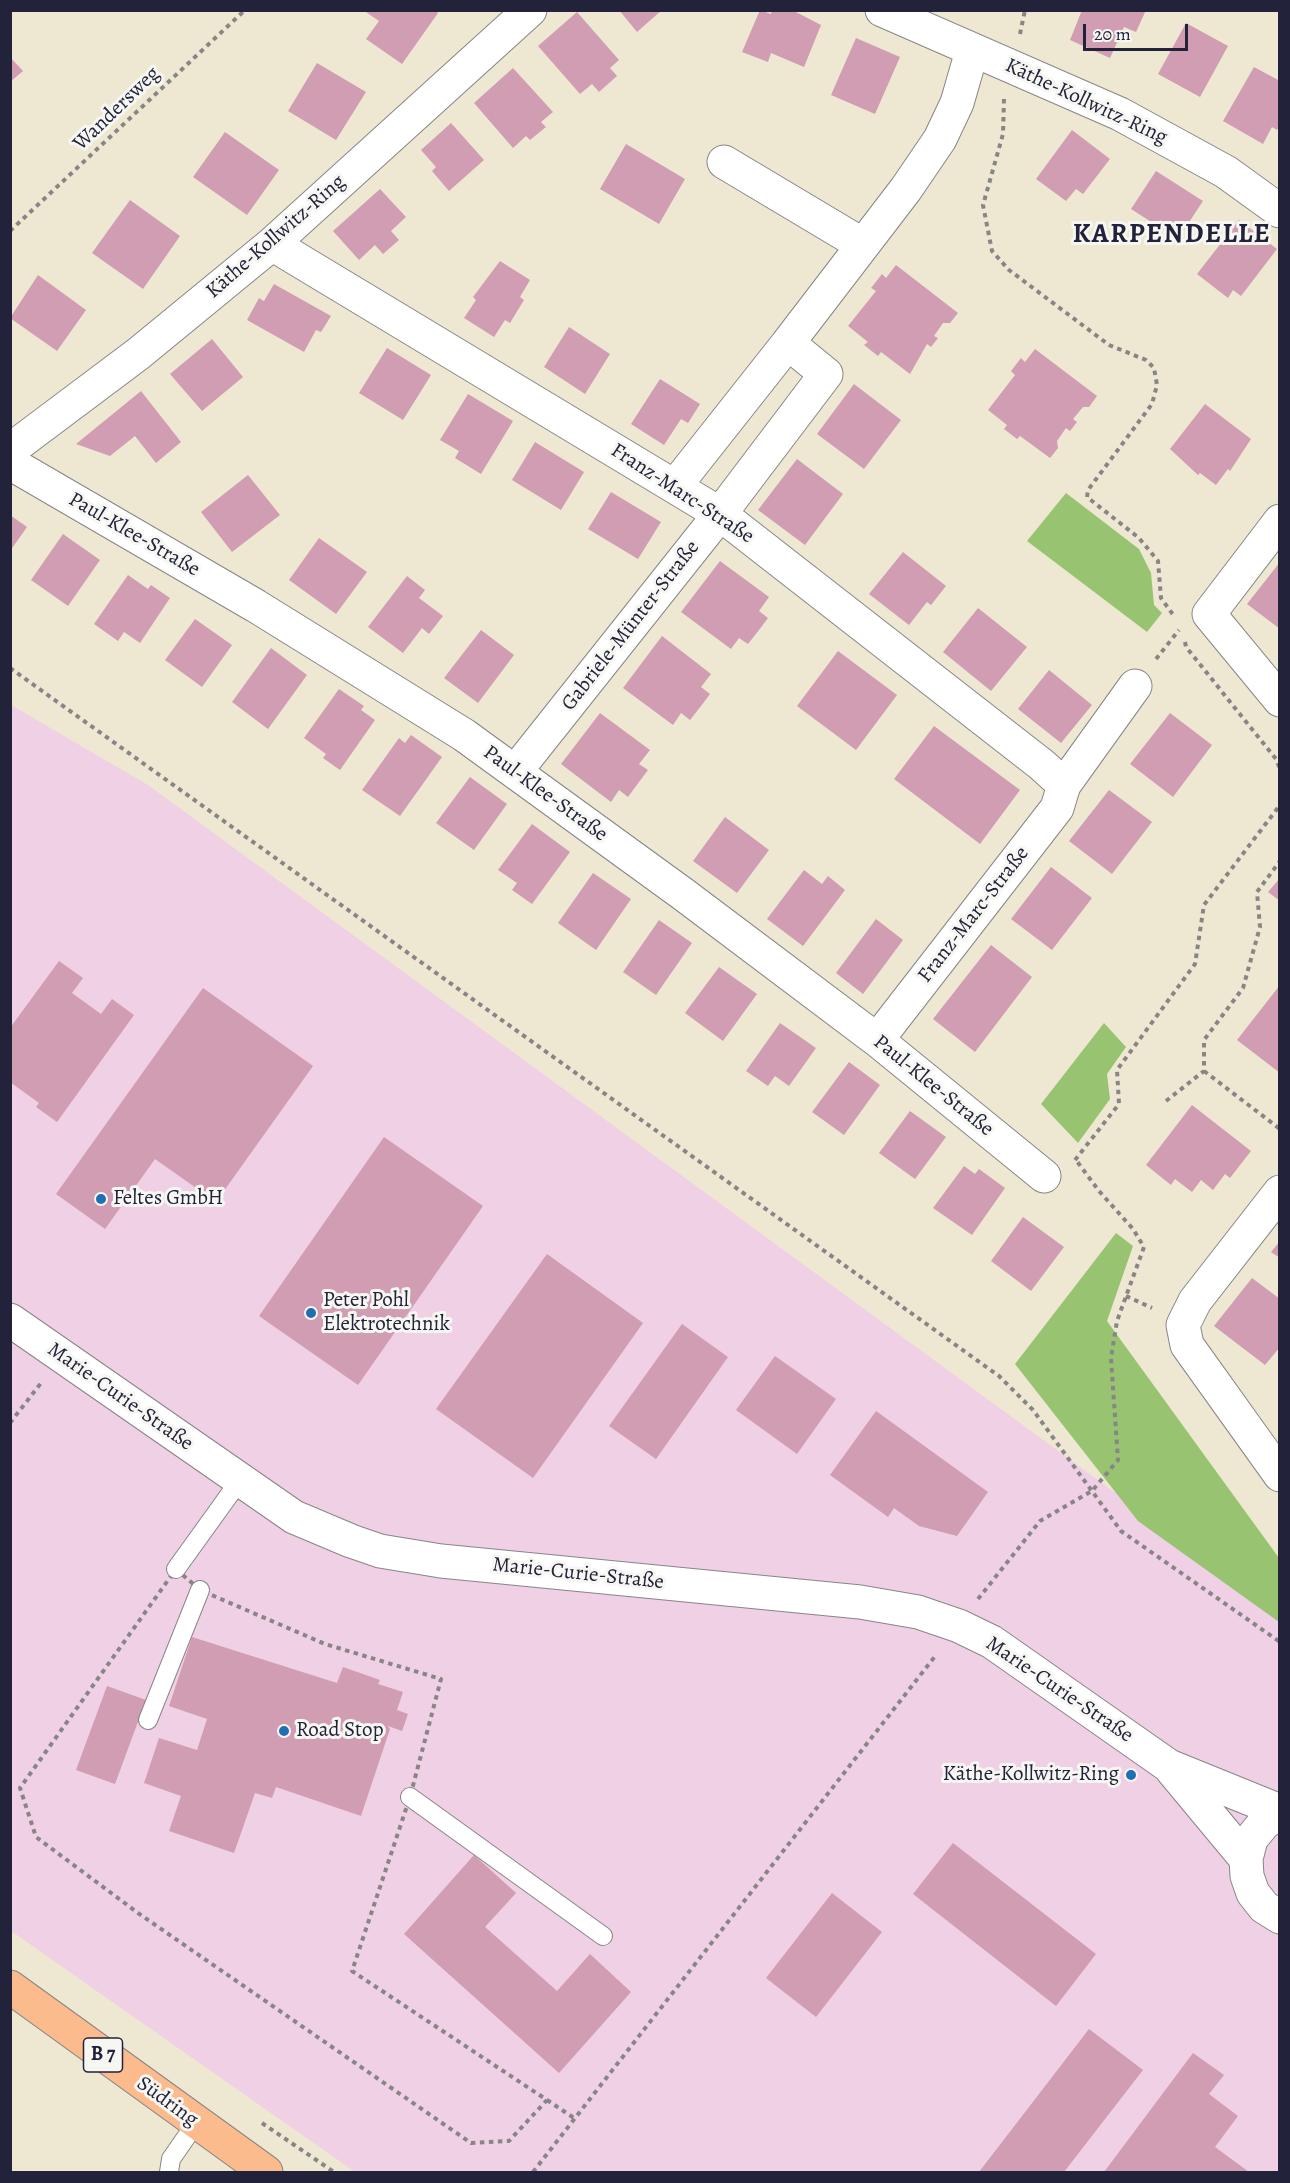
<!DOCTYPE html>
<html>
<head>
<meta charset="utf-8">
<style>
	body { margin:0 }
	#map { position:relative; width:1290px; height:2183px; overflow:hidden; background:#eee8d2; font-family:Alegreya,serif }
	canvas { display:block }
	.frame { position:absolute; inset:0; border:12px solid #22223b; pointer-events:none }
	.scale { position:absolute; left:1083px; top:24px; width:105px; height:27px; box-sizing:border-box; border:3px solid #22223b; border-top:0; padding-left:8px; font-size:18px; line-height:21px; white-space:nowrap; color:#22223b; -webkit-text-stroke:4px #f6f6f2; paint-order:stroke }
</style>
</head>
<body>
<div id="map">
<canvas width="1290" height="2183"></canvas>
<div class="frame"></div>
<div class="scale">20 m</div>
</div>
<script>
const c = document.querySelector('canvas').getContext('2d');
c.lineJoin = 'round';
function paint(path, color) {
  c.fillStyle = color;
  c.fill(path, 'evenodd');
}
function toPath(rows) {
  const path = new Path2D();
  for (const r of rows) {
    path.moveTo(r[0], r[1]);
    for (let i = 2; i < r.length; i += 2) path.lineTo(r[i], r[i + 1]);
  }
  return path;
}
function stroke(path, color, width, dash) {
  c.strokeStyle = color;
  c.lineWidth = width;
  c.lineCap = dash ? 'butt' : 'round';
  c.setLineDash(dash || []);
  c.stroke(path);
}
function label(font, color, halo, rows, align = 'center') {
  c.font = font + ' Alegreya,serif';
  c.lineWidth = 6;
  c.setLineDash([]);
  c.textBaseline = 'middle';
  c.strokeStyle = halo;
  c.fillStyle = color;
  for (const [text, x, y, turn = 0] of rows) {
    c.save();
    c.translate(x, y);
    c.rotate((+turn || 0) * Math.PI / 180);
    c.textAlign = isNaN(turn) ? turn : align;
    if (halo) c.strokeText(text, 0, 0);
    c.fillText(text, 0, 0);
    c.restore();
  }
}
const built = toPath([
	[11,705,148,785,1139,1510,1279,1607,1279,2172,355,2172,11,1931]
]);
const green = toPath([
	[1066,493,1139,549,1151,573,1154,605,1162,613,1147,632,1027,541],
	[1104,1023,1126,1047,1107,1074,1110,1099,1078,1143,1041,1104],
	[1116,1233,1133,1246,1107,1321,1279,1558,1279,1622,1138,1521,1015,1364]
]);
const building = toPath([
	[363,10,435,10,438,13,402,64,366,39,379,21],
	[619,10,662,10,637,32],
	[760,10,771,14,772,10,792,10,821,25,804,67,771,53,768,62,742,52],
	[1082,10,1146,10,1136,32,1124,27,1110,58,1070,40],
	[577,12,619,60,610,68,617,76,599,92,592,84,580,94,538,46],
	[1186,23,1228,46,1200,97,1158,74],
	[856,38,900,57,875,114,831,95],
	[10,57,23,71,10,82],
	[317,63,366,92,336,140,288,111],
	[1254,67,1280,81,1280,125,1277,130,1272,127,1263,144,1223,121],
	[513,68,553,112,541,122,546,127,530,140,526,136,513,148,474,103],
	[451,123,484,160,449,191,432,171,436,167,421,150],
	[1072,130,1110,159,1083,194,1076,189,1066,201,1036,179],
	[225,132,279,170,247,215,193,177],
	[626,144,685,179,659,224,600,189],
	[1156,171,1203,201,1178,239,1131,209],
	[380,189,406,217,391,231,399,240,383,254,375,245,359,260,333,231],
	[130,200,180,236,143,289,92,253],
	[1239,220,1277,249,1241,296,1233,290,1228,298,1197,274],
	[500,261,530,280,520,297,524,300,510,323,505,320,494,337,464,318,476,300,473,297],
	[896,265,958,313,950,323,943,323,934,336,938,338,931,347,927,344,910,374,881,352,878,356,864,345,868,342,848,326,876,291,871,288,882,274,886,278],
	[38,275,86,310,57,351,10,318],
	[274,284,331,316,321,332,316,330,304,352,247,320,259,298,264,301],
	[569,327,610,354,585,394,544,367],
	[212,339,243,377,202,411,170,374],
	[387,348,431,375,403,420,359,393],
	[1035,349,1097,396,1089,407,1083,407,1073,419,1077,422,1070,431,1066,428,1057,441,1058,448,1050,458,1020,436,1017,439,1004,429,1007,425,988,410,1015,375,1011,371,1021,358,1025,362],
	[660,379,700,404,688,423,681,419,664,445,631,424],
	[854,384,901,420,864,469,817,434],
	[141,391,181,442,156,463,135,436,110,456,76,444],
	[468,394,513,421,481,474,455,458,459,451,440,440],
	[1205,404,1251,439,1230,471,1228,469,1216,485,1200,473,1198,475,1170,449],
	[535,442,584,472,561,510,512,480],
	[797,459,843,494,805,545,758,510],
	[248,475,280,515,232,552,201,512],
	[611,492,661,522,638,559,588,529],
	[10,515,27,527,10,551],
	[63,534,100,560,68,606,31,580],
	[319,538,367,572,336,614,289,580],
	[903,552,946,586,931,605,927,602,909,625,869,594],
	[720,561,769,597,759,611,768,618,759,630,748,644,739,638,731,649,681,612],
	[1280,562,1280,629,1247,604],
	[128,575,148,589,151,585,170,598,140,643,124,632,118,641,94,624],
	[407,576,425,590,419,598,443,616,429,634,422,628,403,653,368,627],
	[978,608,1027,647,991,691,943,652],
	[195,619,232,645,202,687,165,660],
	[481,630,514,655,478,703,444,678],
	[662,636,711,674,701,687,710,694,701,706,690,720,681,713,673,725,623,688],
	[271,648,307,675,268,729,232,702],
	[838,651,897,695,856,750,797,706],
	[1049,670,1092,705,1061,743,1018,709],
	[339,689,364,706,361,710,375,720,340,770,323,758,326,754,304,738],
	[600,713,650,750,639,764,648,770,639,782,628,797,619,790,611,802,561,764],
	[1170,713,1212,745,1173,797,1130,764],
	[934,726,1020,790,980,844,894,779],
	[411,735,442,757,400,816,362,790,399,738,405,743],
	[470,777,507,804,474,850,436,823],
	[1109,790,1152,822,1112,874,1069,841],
	[725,817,769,850,737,893,693,861],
	[532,824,570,852,532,904,512,890,517,883,498,870],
	[1051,867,1092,898,1052,950,1011,919],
	[804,870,822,884,828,876,845,890,803,946,767,919],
	[593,873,631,899,596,950,558,923],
	[1280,878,1280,901,1268,892],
	[876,919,903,940,863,994,836,973],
	[659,920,692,943,656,995,623,972],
	[991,945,1032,977,975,1052,933,1019],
	[59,961,83,978,72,993,101,1014,112,999,134,1015,57,1122,36,1107,39,1103,10,1082,10,1028],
	[719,967,757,994,723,1041,685,1013],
	[1280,985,1280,1073,1237,1040],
	[203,988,313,1066,216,1202,155,1159,105,1229,56,1194],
	[780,1023,816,1048,789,1086,775,1076,768,1086,746,1071],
	[849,1062,880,1085,844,1135,812,1112],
	[1192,1105,1251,1151,1230,1178,1225,1174,1213,1190,1201,1180,1192,1192,1175,1179,1171,1185,1146,1165],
	[910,1111,946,1137,915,1179,879,1153],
	[384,1137,483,1206,358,1385,259,1316],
	[964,1166,975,1174,979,1169,1005,1188,972,1235,933,1208],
	[1023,1217,1064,1247,1031,1291,991,1261],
	[1280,1241,1280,1258,1271,1252],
	[547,1254,643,1323,533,1478,436,1409],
	[1252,1278,1280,1299,1280,1347,1265,1365,1214,1326],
	[682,1324,728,1357,656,1459,609,1426],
	[775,1356,836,1399,797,1454,736,1410],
	[876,1411,988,1492,957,1536,919,1526,894,1508,888,1517,830,1475],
	[192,1637,337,1683,343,1667,380,1680,378,1684,403,1692,397,1710,408,1714,402,1731,388,1726,390,1729,361,1816,276,1787,272,1798,255,1793,234,1853,169,1831,181,1796,144,1783,159,1738,197,1750,207,1719,169,1706],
	[107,1686,146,1700,115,1784,76,1770],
	[953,1843,1096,1954,1056,2006,913,1894],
	[474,1855,516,1893,485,1927,557,1991,590,1954,631,1992,559,2073,404,1934],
	[832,1893,882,1932,816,2017,766,1978],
	[1089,2029,1143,2070,1064,2172,979,2172],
	[1193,2053,1224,2075,1209,2094,1238,2116,1215,2147,1249,2172,1104,2172]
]);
const path = toPath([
	[1020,34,1025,10],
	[1004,99,1003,134,983,205,992,251,1009,270,1109,345,1146,360,1154,368,1157,385,1152,404,1088,490,1087,497,1139,538,1158,561,1161,598,1174,616],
	[10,231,245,10],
	[1185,642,1186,647,1276,759,1280,769],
	[1156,659,1179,630],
	[10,668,999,1376,1033,1410,1121,1531,1280,1642],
	[1204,1071,1280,1129],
	[1166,1101,1204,1071,1204,1040,1243,988,1260,927,1257,892,1280,861],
	[1075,1160,1119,1104,1117,1070,1195,964,1204,905,1280,805],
	[1126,1296,1152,1308],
	[10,1423,41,1383],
	[176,1569,200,1590,325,1644,441,1679,410,1797,352,1971,547,2100,509,2141,471,2143,138,1913,36,1837,20,1788,176,1569],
	[978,1599,1040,1521,1092,1491,1118,1460,1111,1358,1117,1321,1144,1247,1133,1229,1099,1191,1076,1160],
	[547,2100,574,2118],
	[262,2123,334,2172],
	[533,2172,936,1655]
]);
const service = toPath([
	[176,1569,240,1480],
	[148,1720,200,1590],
	[410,1797,603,1936],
	[169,2172,171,2159,196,2123]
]);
const minor = toPath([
	[882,10,1120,114,1226,172,1280,211],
	[724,162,863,245],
	[272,244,720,514,1042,765,1064,785,1057,808,877,1040],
	[10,450,138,354,272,244,530,10],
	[10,463,256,606,464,735,683,894,877,1040,1044,1176],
	[675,486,788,343],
	[1280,521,1209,614,1280,700],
	[515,772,720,514,826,374,788,343,906,189,940,139,957,103,972,51],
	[1064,785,1135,686],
	[1280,1192,1195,1301,1183,1325,1187,1345,1280,1475],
	[10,1320,294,1517,351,1541,380,1551,441,1561,860,1602,918,1612,959,1626,992,1642,1169,1766,1280,1811],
	[1172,1770,1246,1859],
	[1280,1813,1264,1823,1251,1839,1246,1859,1247,1876,1253,1893,1264,1907,1280,1917]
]);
const primary = toPath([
	[10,1987,266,2172]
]);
const markers = [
	[101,1199,6,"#1f6fb2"],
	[311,1313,6,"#1f6fb2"],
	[284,1731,6,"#1f6fb2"],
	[1131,1775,6,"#1f6fb2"]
];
const shields = [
	[103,2055,39]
];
const shieldNames = [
	["B 7",103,2055]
];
const streetNames = [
	["Käthe-Kollwitz-Ring",1086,102,25],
	["Wandersweg",117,109,-44],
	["Käthe-Kollwitz-Ring",276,237,-41],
	["Franz-Marc-Straße",682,494,33],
	["Paul-Klee-Straße",134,535,30],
	["Gabriele-Münter-Straße",631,626,-52],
	["Paul-Klee-Straße",545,794,36],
	["Franz-Marc-Straße",974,915,-52],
	["Paul-Klee-Straße",933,1086,39],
	["Marie-Curie-Straße",120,1397,35],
	["Marie-Curie-Straße",578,1574,6],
	["Marie-Curie-Straße",1059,1690,34],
	["Südring",167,2102,36]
];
const poiNames = [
	["Feltes GmbH",113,1199],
	["Peter Pohl",323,1301],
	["Elektrotechnik",323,1325],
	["Road Stop",296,1731],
	["Käthe-Kollwitz-Ring",1119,1775,"right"]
];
const districtNames = [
	["KARPENDELLE",1172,235]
];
paint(built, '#f0d0e5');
paint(green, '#98c471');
paint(building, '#d09db2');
stroke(service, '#888586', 20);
stroke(minor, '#888586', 35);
stroke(primary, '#888586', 35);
stroke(path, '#888586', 4, [4.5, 4.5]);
stroke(service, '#fff', 18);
stroke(minor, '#fff', 33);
stroke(primary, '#fbbb8c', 33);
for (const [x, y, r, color] of markers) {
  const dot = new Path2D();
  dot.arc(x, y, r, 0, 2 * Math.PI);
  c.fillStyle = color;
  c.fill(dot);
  stroke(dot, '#f6f6f2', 2);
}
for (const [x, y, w] of shields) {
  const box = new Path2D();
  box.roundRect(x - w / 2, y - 17, w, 34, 4.5);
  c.fillStyle = '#f6f6f2';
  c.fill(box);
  stroke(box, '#22223b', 1.5);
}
label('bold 20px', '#22223b', null, shieldNames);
label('21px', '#22223b', '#f6f6f2', streetNames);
label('21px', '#22223b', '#f6f6f2', poiNames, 'left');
c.letterSpacing = '1.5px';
label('bold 27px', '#22223b', '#f6f6f2', districtNames);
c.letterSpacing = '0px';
</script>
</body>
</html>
